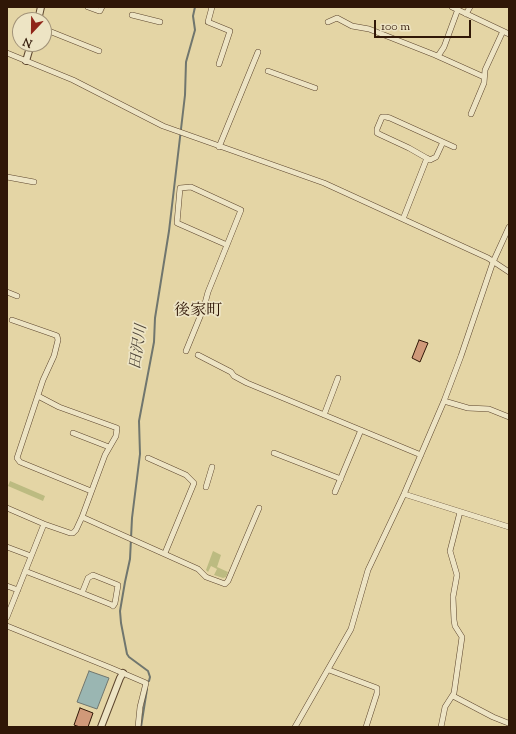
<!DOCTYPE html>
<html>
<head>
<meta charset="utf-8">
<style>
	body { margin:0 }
	#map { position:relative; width:516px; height:734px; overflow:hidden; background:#e4d5a5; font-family:"Sorts Mill Goudy",serif }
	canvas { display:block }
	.frame { position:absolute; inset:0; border:8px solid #301707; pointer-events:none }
	.north { position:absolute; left:12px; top:12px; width:40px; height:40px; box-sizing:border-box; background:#ede4c4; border:1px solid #a19278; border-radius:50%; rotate:202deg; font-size:11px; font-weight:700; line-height:16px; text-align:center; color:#301707 }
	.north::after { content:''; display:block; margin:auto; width:14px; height:18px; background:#8f2418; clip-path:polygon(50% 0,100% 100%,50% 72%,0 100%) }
	.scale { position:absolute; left:374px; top:20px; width:97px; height:18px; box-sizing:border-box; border:2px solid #301707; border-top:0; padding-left:5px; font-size:12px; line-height:14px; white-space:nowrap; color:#301707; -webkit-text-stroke:3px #ede4c4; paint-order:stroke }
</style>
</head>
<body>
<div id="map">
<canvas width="516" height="734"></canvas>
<div class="frame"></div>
<div class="north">N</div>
<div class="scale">100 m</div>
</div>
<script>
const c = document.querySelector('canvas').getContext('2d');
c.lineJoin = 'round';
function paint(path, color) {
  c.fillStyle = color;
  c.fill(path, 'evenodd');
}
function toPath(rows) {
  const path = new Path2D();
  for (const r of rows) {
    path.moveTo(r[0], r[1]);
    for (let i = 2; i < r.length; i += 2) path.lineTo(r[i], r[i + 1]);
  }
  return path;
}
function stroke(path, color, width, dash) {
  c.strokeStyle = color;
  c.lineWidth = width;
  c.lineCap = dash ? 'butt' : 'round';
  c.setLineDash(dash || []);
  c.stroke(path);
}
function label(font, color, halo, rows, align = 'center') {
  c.font = font + ' "Sorts Mill Goudy","Noto Serif JP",serif';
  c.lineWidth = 3.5;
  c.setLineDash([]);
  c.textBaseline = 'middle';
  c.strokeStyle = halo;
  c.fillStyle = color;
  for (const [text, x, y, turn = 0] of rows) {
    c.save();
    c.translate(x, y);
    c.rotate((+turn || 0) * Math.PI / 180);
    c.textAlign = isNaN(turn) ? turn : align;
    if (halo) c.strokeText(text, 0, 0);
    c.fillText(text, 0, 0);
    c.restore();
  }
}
const green = toPath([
	[10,481,45,496,43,501,8,486],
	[213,551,221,555,217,567,228,572,226,577,223,578,214,575,217,569,211,566,208,572,206,570]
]);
const water = toPath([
	[89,671,109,678,97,709,77,702,89,671]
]);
const stream = toPath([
	[149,681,150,677,148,671,129,657,127,654,121,623,120,611,125,582,130,559,132,518,140,454,139,421,154,342,155,318,169,231,185,95,186,62,195,30,193,16,195,7],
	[141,727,147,689]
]);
const building = toPath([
	[419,340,428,343,420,362,412,358,419,340],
	[80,708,93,713,88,727,80,727,74,725,80,708]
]);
const minor = toPath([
	[88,7,99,11,100,11,102,7],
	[212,7,208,22,230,31,219,64],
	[452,7,509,34],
	[466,14,470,7],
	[132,15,160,22],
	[328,22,337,18,352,26,369,29,435,55,484,77],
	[44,29,99,51],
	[7,53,73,80,163,126,324,183,488,258,509,272],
	[438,56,444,47,458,9],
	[268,71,315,88],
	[471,114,484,83,485,70,503,31],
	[443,142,436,157,430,160,409,148,381,135,377,133,377,129,382,117,386,117,390,118,454,147],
	[219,147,258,52],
	[7,177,34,182],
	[403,219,427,158],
	[7,292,17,296],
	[12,320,55,335,57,336,58,340,54,356,43,380,17,458,20,462,91,491],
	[186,351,204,307,208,292,227,245,241,210,191,187,180,188,177,223,227,245],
	[198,355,231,372,234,376,247,383,421,455],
	[444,401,468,408,489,409,509,417],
	[324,415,338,378],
	[73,433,109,447],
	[274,453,341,479],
	[148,458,186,475,194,483,165,553],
	[206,487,212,467],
	[335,492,361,430],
	[404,494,509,527],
	[7,508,44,524,70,533,73,533,76,530,82,517,105,455,116,436,117,428,59,407,38,396],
	[82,517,198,569,206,577,225,584,228,581,259,508],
	[7,547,31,556],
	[25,571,82,593,112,605,113,606,115,603,118,585,93,575,88,578,82,593],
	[7,586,18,590],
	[7,617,44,524],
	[7,626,111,668,146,683,140,707,138,727],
	[329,670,377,688,377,693,366,727],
	[453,696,493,717,508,723],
	[295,727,351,629,368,570,404,494,444,401,461,356,493,262,509,227],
	[441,727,445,707,454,693,462,637,455,626,454,620,453,597,457,575,450,551,460,512]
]);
const tertiary = toPath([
	[38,20,41,7],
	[26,61,31,44],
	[101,727,120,678,123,673]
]);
const waterNames = [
	["田沢川",140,347,-82]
];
const quarterNames = [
	["後家町",198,312]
];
paint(green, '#bcbb81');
paint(water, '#9ab6b2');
stroke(water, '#70766e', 1);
stroke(stream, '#70766e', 2);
paint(building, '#d09979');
stroke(building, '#301707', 1);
stroke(minor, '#5d462e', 6);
stroke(tertiary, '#5d462e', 8);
stroke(minor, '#ede4c4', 5);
stroke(tertiary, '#ede4c4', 6);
label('italic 15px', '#50473a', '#ede4c4', waterNames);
label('16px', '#301707', '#ede4c4', quarterNames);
</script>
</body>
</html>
